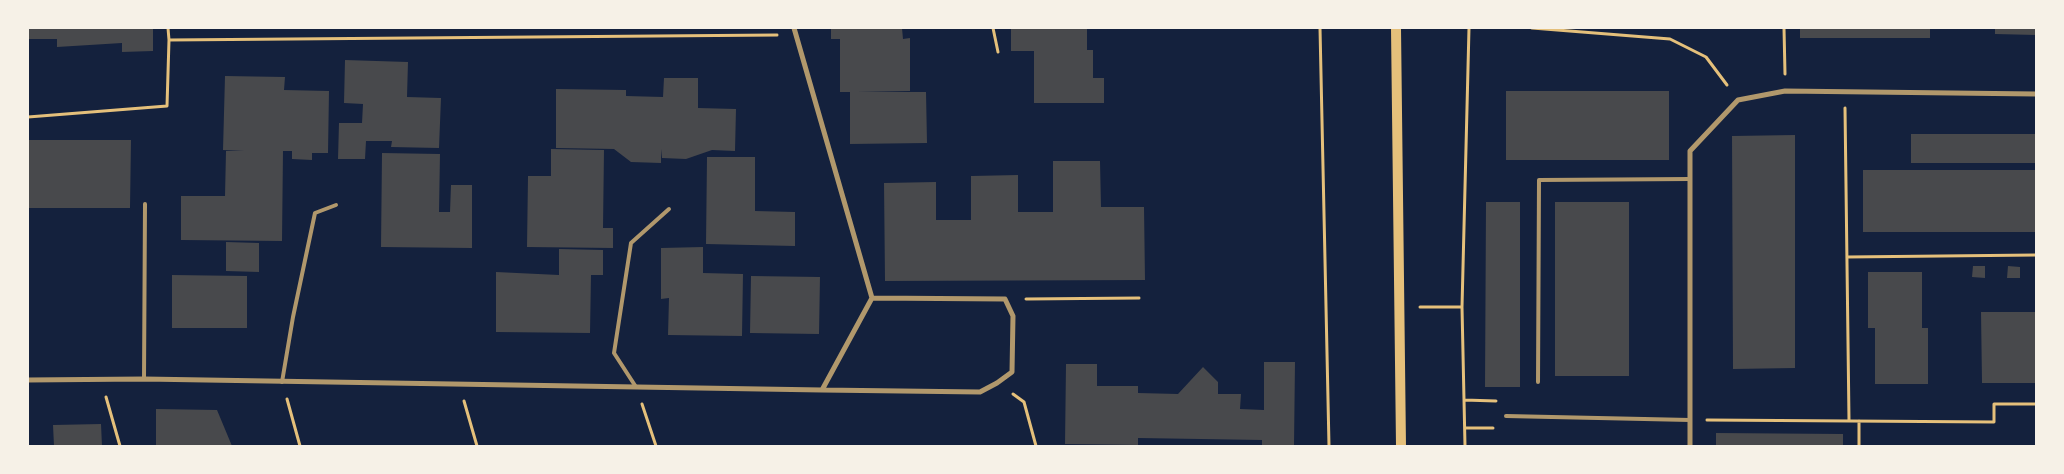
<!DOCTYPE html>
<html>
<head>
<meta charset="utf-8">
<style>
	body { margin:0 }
	#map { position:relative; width:2064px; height:474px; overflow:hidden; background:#14213d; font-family:"DM Sans",sans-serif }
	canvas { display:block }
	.frame { position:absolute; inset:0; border:29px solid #f6f1e7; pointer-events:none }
</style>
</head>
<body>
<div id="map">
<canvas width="2064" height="474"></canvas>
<div class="frame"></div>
</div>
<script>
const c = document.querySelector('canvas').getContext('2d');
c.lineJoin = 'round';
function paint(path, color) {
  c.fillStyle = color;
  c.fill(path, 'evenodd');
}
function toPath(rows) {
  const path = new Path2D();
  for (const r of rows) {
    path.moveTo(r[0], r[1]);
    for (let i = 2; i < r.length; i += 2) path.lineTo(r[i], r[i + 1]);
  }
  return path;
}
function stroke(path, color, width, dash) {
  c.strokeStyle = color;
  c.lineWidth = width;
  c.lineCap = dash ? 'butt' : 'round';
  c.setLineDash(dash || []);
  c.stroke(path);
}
const building = toPath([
	[28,28,153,28,153,51,122,52,122,43,57,47,57,39,28,39],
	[831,28,902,28,903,39,910,38,910,91,857,92,926,92,927,143,850,144,850,92,840,92,840,39,831,39],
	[1011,28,1087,28,1087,50,1093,50,1093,78,1104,78,1104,103,1034,103,1034,51,1011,51],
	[1800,28,1930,28,1930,38,1800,38],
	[1995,28,2036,28,2036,35,1995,34],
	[345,60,408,62,407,97,441,98,439,148,391,147,392,141,366,141,365,159,338,159,339,123,362,123,363,104,344,103],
	[225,76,285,77,284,90,329,91,328,153,312,153,312,160,292,159,292,151,283,151,282,241,181,240,181,196,225,196,226,151,244,151,223,150],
	[664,78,698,78,698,108,736,109,735,151,712,150,686,159,662,158,661,149,661,163,631,162,614,149,556,148,556,89,626,90,626,96,663,97],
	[1506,91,1669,91,1669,160,1506,160],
	[1911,134,2036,134,2036,163,1911,163],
	[1795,135,1795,368,1733,369,1732,136],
	[28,140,131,140,130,208,28,208],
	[551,149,604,150,603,228,613,228,613,248,527,247,528,176,551,176],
	[382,153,440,154,439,212,450,212,451,185,472,185,472,248,381,247],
	[707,157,755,157,755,211,795,212,795,246,706,244],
	[1053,161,1100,161,1101,207,1144,207,1145,280,885,281,884,183,936,182,936,220,971,220,971,176,1018,175,1018,212,1053,212],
	[1863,170,2036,170,2036,232,1863,232],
	[1486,202,1520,202,1520,387,1485,387],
	[1555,202,1629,202,1629,376,1555,376],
	[226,242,259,243,259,272,226,271],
	[703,247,703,273,743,274,742,336,668,335,669,298,661,299,661,248],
	[559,249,603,250,603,275,591,275,590,333,496,332,496,272,559,275],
	[1973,266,1985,266,1985,278,1972,277],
	[2008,266,2020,267,2020,278,2007,278],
	[1868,272,1922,272,1922,328,1928,328,1928,384,1875,384,1875,328,1868,328],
	[172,275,247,276,247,328,172,328],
	[751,276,820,277,819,334,750,333],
	[1981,312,2036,312,2036,383,1982,383],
	[1264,362,1295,362,1294,446,1262,446,1262,440,1138,438,1138,445,1065,444,1066,364,1097,364,1097,386,1138,386,1138,393,1178,394,1203,367,1218,382,1218,394,1241,394,1240,409,1264,410],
	[156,409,217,410,232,446,156,446],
	[101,424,102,446,54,446,53,425],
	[1716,433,1843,434,1843,446,1716,446]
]);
const path = toPath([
	[168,28,169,40],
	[993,28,998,52],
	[1320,28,1329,446],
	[1532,28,1670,39,1706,57,1727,85],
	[1784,28,1785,74],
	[1845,108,1849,420],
	[28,117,167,106,169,40,777,35],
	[1847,257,2036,255],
	[1026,299,1139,298],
	[1420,307,1462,307],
	[1013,394,1024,402,1036,446],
	[106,397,120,446],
	[287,399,300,446],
	[1464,400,1496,401],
	[464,401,477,446],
	[642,404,656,446],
	[1707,420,1994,422,1994,404,2036,404],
	[1465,428,1493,428],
	[1465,446,1462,307,1469,28],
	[1859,446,1859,421]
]);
const service = toPath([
	[144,379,145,204],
	[282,382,293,317,315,213,336,205],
	[1538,382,1539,180,1690,179],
	[636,387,614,353,631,243,669,209],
	[1506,416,1690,420]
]);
const minor = toPath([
	[794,28,872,298],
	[28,380,144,379,822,390,980,392,997,383,1012,372,1013,316,1005,299,872,298,822,390],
	[1690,446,1690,151,1738,100,1785,91,2036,94]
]);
const secondary = toPath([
	[1396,28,1401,446]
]);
paint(building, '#48494c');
stroke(path, '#e5c07b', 3);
stroke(service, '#b1986c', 4);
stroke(minor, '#b1986c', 5);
stroke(secondary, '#e5c07b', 10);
</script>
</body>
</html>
